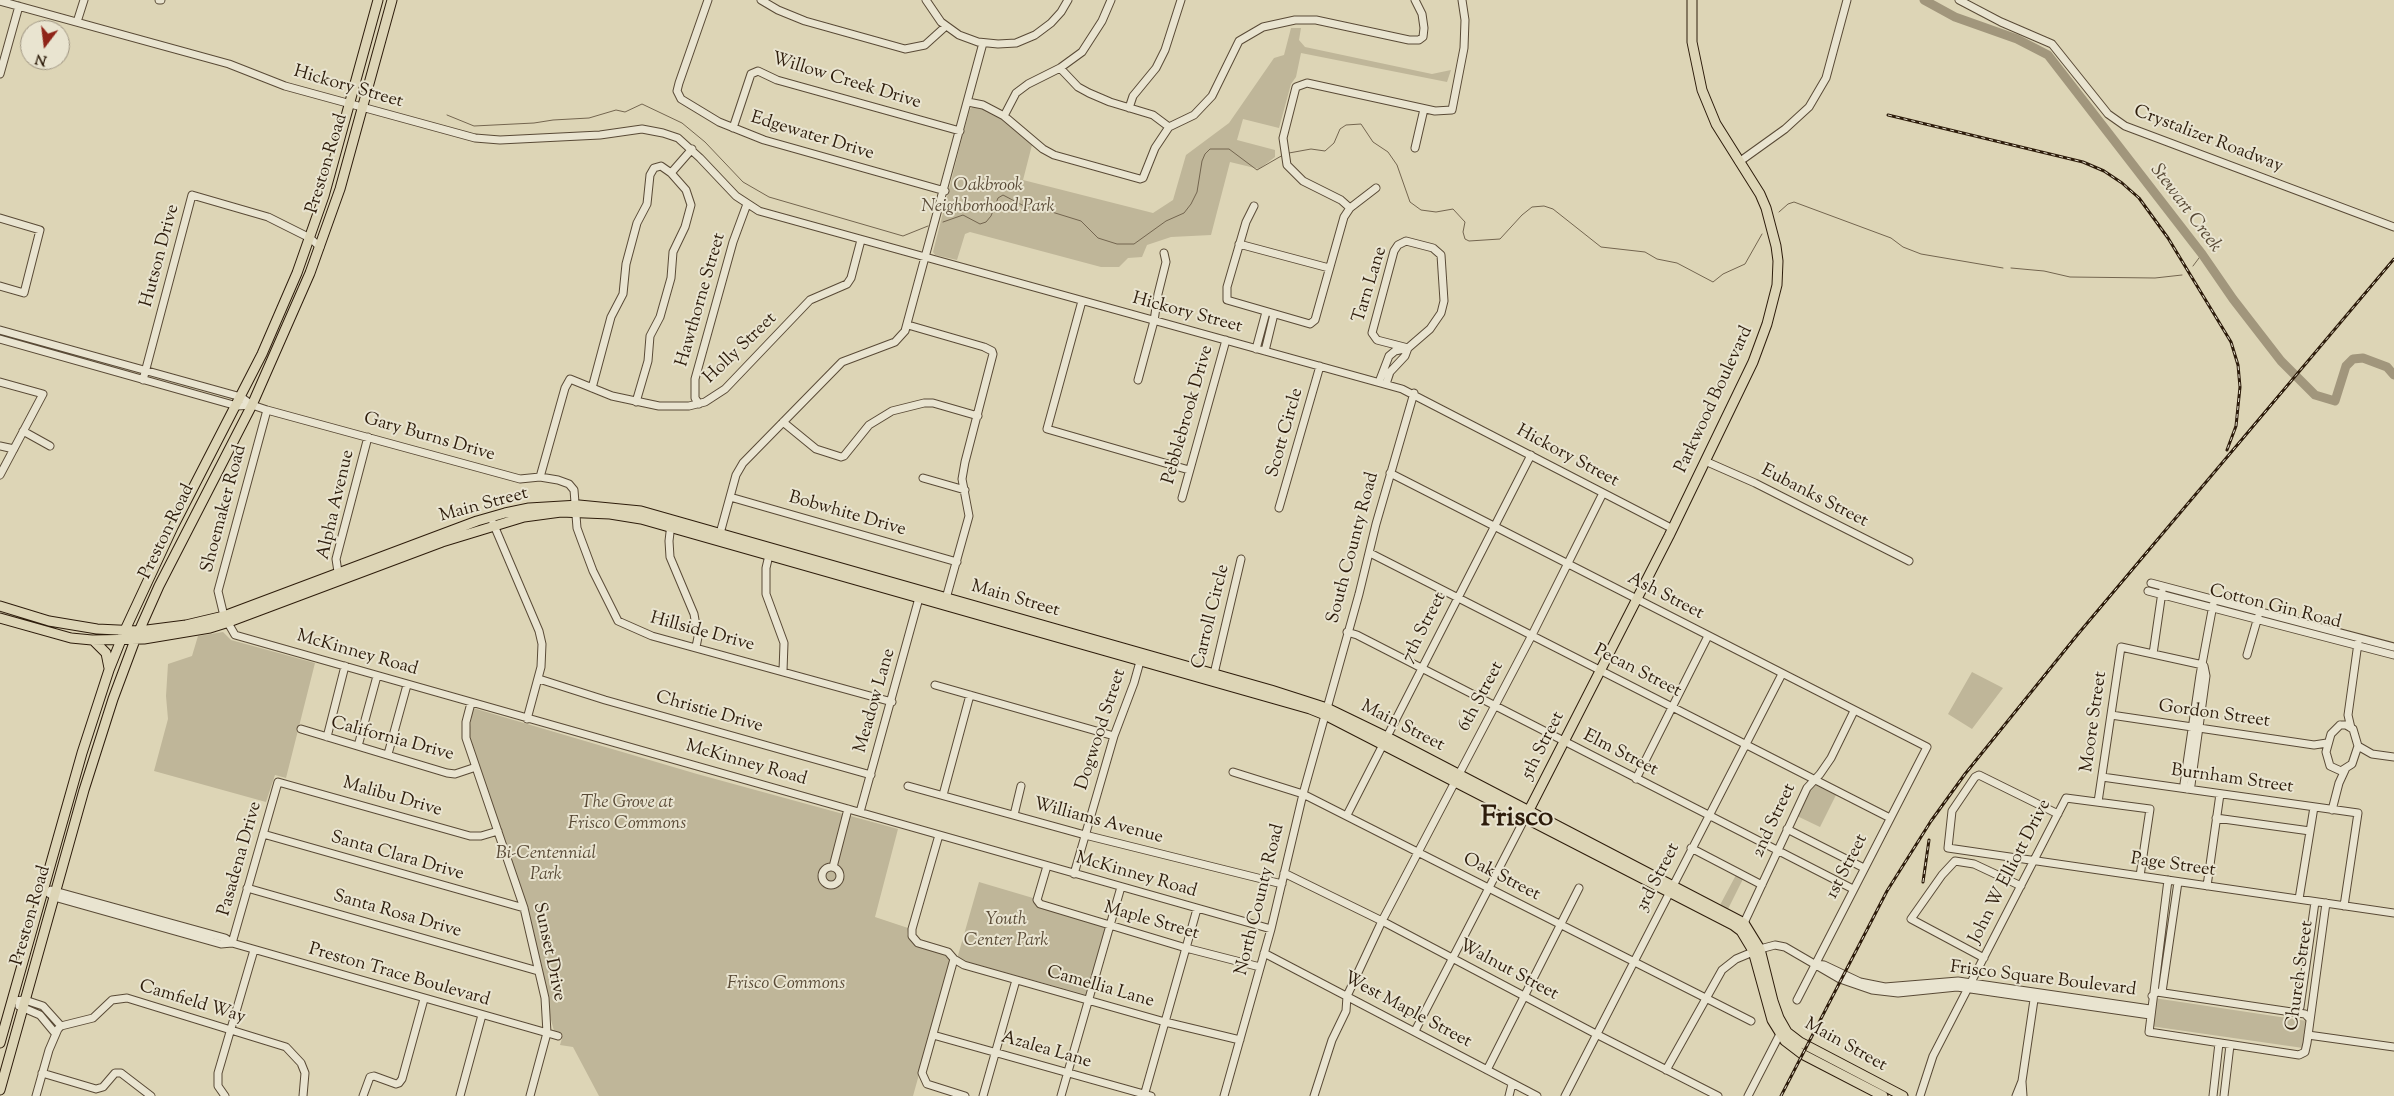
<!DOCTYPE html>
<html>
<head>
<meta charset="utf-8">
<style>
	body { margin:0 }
	#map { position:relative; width:2394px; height:1096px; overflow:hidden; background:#ddd5b6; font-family:"Sorts Mill Goudy",serif }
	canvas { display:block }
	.north { position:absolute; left:20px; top:20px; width:50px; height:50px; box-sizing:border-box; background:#e9e4d0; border:1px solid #9e9481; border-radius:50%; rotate:195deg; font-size:14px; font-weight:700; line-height:20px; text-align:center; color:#2d1c0b }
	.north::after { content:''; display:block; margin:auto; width:18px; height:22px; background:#8f2418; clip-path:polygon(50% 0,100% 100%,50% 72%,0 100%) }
</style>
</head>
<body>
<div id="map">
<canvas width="2394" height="1096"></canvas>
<div class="north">N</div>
</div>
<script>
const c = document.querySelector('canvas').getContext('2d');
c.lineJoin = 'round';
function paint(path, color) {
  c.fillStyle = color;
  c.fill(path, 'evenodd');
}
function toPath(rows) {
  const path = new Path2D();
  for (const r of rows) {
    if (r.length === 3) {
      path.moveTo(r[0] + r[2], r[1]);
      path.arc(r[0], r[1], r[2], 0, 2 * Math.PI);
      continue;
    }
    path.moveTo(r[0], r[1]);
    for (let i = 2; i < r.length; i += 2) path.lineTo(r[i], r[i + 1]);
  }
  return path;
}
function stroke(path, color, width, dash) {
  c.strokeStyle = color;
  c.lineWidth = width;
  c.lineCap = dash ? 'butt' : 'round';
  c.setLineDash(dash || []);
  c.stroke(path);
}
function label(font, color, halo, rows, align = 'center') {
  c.font = font + ' "Sorts Mill Goudy",serif';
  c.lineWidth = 4;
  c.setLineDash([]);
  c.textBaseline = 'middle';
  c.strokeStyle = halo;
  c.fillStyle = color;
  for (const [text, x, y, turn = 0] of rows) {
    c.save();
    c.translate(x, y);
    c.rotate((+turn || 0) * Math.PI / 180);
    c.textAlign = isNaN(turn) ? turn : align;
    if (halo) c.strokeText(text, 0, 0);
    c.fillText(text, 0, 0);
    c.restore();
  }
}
const green = toPath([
	[1291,28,1301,28,1299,40,1305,47,1432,74,1451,70,1447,82,1301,53,1296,77,1291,84,1279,128,1243,119,1237,140,1275,150,1275,157,1259,169,1230,162,1211,235,1171,237,1147,245,1142,257,1128,258,1119,267,1101,267,970,232,965,234,957,260,935,255,933,252,963,134,970,109,973,107,982,108,1004,120,1017,129,1032,145,1023,180,1153,213,1173,200,1186,155,1229,123,1274,58,1284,55],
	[223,632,231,640,315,663,286,778,275,775,266,802,154,771,168,719,166,696,168,664,192,656,198,636],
	[1972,672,2003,688,1972,729,1948,714],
	[473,708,697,774,898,829,875,917,908,928,907,935,915,945,945,954,951,960,913,1096,599,1096,573,1047,560,1045,563,1035,554,1031,499,825,469,734],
	[1814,782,1837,793,1820,827,1797,816],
	[1736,875,1743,879,1728,909,1720,905],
	[979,882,1033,898,1035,902,1106,926,1087,995,957,959],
	[2154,998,2307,1021,2303,1048,2150,1026]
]);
const stream = toPath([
	[447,115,474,126,534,123,553,120,589,118,616,110,625,112,642,104,682,123,705,142,743,182,769,197,903,236,928,226],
	[1289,153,1311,149,1325,151,1334,143,1340,129,1346,125,1361,124,1373,142,1388,152,1397,165,1410,202,1421,210,1436,212,1453,209,1465,222,1463,232,1465,239,1469,241,1500,239,1522,215,1532,207,1544,206,1553,209,1601,247,1645,252,1657,259,1677,263,1713,282,1723,274,1745,264,1762,234],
	[1779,212,1788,204,1794,202,1891,238,1903,247,1921,254,2003,268],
	[943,222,963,215,980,224,986,222,991,216,998,198,1003,195,1024,206,1039,208,1081,221,1098,238,1117,244,1134,244,1166,221,1184,213,1191,204,1197,192,1202,161,1205,154,1210,149,1229,149,1257,170,1283,155],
	[2193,266,2202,254],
	[2011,268,2044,271,2070,277,2155,278,2182,275]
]);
const river = toPath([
	[1924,0,1955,17,2017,39,2048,55,2202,254,2233,299,2281,361,2315,395,2335,401,2346,366,2353,359,2363,358,2387,367,2394,375]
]);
const minor = toPath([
	[159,0,161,0],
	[708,0,679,83,677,91,681,99,719,122,764,140,945,191],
	[761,0,778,10,805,21,905,49,925,45,946,26],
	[926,0,941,22,959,35,978,42,998,44,1016,43,1035,35,1051,23,1061,12,1068,0],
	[1959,0,2001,22,2052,44,2108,114,2125,126,2394,227],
	[0,1,229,64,285,86,475,138,500,140,600,135,642,129,663,133,678,138,700,158,736,196,759,211,1402,389,1673,529],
	[77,22,84,0],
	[1060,68,1078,87,1089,93,1110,102,1153,115,1169,127],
	[0,74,19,6],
	[968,102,983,105,1004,116,1043,149,1054,155,1140,179,1143,178,1155,148,1169,127,1194,115,1212,96,1239,41,1263,27,1295,20,1316,20,1409,40,1419,40,1423,37,1424,28,1422,14,1415,0],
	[1129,108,1133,96,1156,68,1165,50,1181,0],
	[1004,116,1016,93,1028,84,1060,68,1082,52,1102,21,1111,0],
	[733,128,751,74,758,71,777,80,960,131],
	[1415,148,1424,109],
	[1739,162,1785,129,1809,107,1826,78,1847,0],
	[671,173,692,149],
	[1254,206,1246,222,1227,287,1227,300,1310,324,1315,320,1344,217,1350,208,1376,188],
	[1350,208,1341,200,1303,181,1287,165,1283,138,1296,87,1307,83,1435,111,1452,110,1464,48,1465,20,1462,0],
	[0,218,40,230,24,293,0,286],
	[1239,244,1329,268],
	[1082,301,1047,429,1189,470],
	[908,325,984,347,992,351,993,354,965,462,962,479,969,516,945,602],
	[0,330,241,397,252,405,267,410,520,479,540,477,558,480,569,484,574,490,577,528,581,539,593,571,618,621,652,636,892,702],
	[0,339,237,406,252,405],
	[1256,349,1266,312],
	[1265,351,1274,314],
	[143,380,192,195,268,217,310,238,320,247],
	[1138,380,1154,321,1158,294,1166,262,1164,253],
	[0,382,43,394,0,475],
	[1379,382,1389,356,1395,351,1408,348,1430,329,1441,313,1444,301,1441,255,1433,248,1406,241,1398,245,1394,251,1372,333,1377,340,1408,348],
	[1386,384,1390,372,1405,356,1408,348],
	[592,388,611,317,623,294,626,264,637,223,647,204,650,175,654,168,661,166,671,173,686,190,691,205,685,227,673,252,671,278,660,317,650,336,648,361,636,402],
	[699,404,695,398,695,379,733,242,747,204],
	[267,410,218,591,224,616,235,635,1271,929],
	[783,422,816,449,841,457,844,456,869,425,892,411,924,403,933,403,978,416],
	[23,431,50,446],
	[0,446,14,449],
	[1705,461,1755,483,1909,561],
	[1390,473,1927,747,1797,1000],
	[540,477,565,388,570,379,612,396,659,406,689,406,705,402,725,389,810,300,847,284,851,278,861,240],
	[923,478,965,490],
	[730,497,957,562],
	[1182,498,1226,340],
	[1279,508,1320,366],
	[493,523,539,631,542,644,541,667,527,719],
	[671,524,669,541,670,557,694,614,698,637,696,647],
	[719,537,736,475,743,463,842,362,895,342,905,331,983,43],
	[770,551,766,568,766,594,784,643,783,671],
	[1370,553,1890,818],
	[339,578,336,559,368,437],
	[2151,583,2394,647],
	[2148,591,2394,655],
	[1347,632,1357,635,1853,889],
	[2153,654,2162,592],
	[2247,655,2258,617],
	[1213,678,1241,559],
	[539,679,605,700,871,775],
	[935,685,1114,736],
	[471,703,466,722,466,738,524,908,545,998,547,1033,530,1096],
	[2111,715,2314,745,2327,743],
	[2340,725,2346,725,2353,729,2358,746,2352,764,2341,771,2330,766,2326,752,2331,734,2340,725],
	[2351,728,2348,715,2358,643],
	[301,729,447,773,455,774,476,767],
	[327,737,345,666],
	[358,746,377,676],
	[2358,746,2372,754,2394,757],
	[388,754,407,685],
	[1233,772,1303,794,1751,1021],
	[2102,777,2358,813,2344,906],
	[1636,779,1708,636],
	[908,786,1085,835,1282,884],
	[2187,789,2184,784,2200,675,2213,605],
	[2187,789,2191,785,2206,676,2204,666],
	[943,795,970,695],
	[2098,802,2121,647,2203,665],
	[2332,810,2339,783,2345,770],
	[860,812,919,598],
	[2058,814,1979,775,1975,777,1952,811,1948,848,2394,913],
	[1014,815,1021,786],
	[1347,815,1531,455],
	[2216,818,2310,831],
	[1787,829,1864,868],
	[263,834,524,908],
	[939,835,912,929,912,936,918,943,948,952,954,959,922,1073,927,1084,965,1096],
	[1691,848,1762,885],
	[1047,866,1037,900,1040,904,1186,948,1260,967],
	[833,867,848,809],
	[831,876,9],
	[1284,873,1382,921,1596,1034,1718,1096],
	[1074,874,1114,736,1134,683,1141,658],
	[2168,880,2149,1032,2299,1055,2305,1052,2307,1043,2326,903],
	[2207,886,2220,794],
	[247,888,538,971],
	[44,890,54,897,221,944,232,943,558,1036],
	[51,890,225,938,232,943],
	[2299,899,2314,807],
	[1744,923,1807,788,1820,774,1831,758,1854,711],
	[232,943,278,782,470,836,481,836,498,831],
	[1264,953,1537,1096],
	[1984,958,1911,919,1942,875,1955,861,1974,864,2021,886],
	[954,959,964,965,1165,1022,1240,1040],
	[1816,964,1824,965,1860,982,1885,987,1958,981,2150,1009],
	[2162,992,2178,882],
	[2152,996,2157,992,2305,1014,2310,1019],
	[12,1001,25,1000,43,1006,61,1026],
	[19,1006,40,1015,55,1033],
	[2294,1012,2300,1007,2315,902],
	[1415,1031,1525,818],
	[933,1035,1151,1096],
	[2308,1035,2394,1047],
	[1487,1070,1579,888],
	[1666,1070,1722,970,1736,959,1760,949,1775,945,1785,947,1840,979,1872,990,1898,993,1957,987,2150,1015],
	[42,1073,96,1089,103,1087,115,1073,121,1073,151,1096],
	[2022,1082,2023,1096],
	[36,1096,49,1050,58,1029,61,1026,93,1018,112,1000,127,998,286,1047,301,1063,305,1073,303,1096],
	[225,1096,218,1086,218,1073,254,950],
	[363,1096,370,1077,374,1076,396,1084,399,1083,402,1079,424,999],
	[460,1096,482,1015],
	[983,1096,1016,980],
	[1061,1096,1121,887],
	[1144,1096,1197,909],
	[1224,1096,1271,929,1303,794,1359,594,1376,524,1414,393],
	[1314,1096,1332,1040,1346,1011,1347,996,1382,921,1532,635,1603,493],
	[1509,1096,1512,1084],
	[1565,1096,1782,674],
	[1748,1096,1782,1030],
	[1920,1096,1933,1056,2066,798,2150,809,2140,876],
	[2016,1096,2022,1081,2035,993],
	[2213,1096,2219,1043],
	[2224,1096,2230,1045]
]);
const major = toPath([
	[0,606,49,621,97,629,139,631,186,625,224,616,477,521,505,513,529,508,579,505,641,511,1271,690,1327,708,1391,739,1744,923,1760,949,1773,1001,1779,1018,1787,1032,1800,1042,1903,1096],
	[0,618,71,638,92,640,144,639,210,628,226,623,442,542,524,517,561,512,610,514,641,519,1310,709,1325,715,1733,925,1741,931,1753,951,1772,1020,1785,1041,1802,1054,1883,1096],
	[93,640,106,653,109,668],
	[1526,816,1669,536,1753,362,1767,324,1777,285,1778,261,1776,246,1766,208,1760,194,1716,124,1702,90,1692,42,1692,0],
	[0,1043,82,753,109,670,125,630,173,527,262,354,297,273,324,196,378,0],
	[0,1090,84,790,113,699,135,640,159,586,252,405,310,273,340,189,392,0]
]);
const rail = toPath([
	[1888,115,2083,162,2104,171,2122,183,2139,198,2168,238,2231,342,2238,365,2240,387,2236,426,2227,450],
	[1923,882,1929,840],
	[1781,1096,1887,891,1931,821,1965,774,2078,634,2394,259]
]);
const streetNames = [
	["Willow Creek Drive",846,82,17],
	["Hickory Street",348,88,16],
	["Edgewater Drive",812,137,17],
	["Crystalizer Roadway",2208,140,21],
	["Preston Road",328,164,-73],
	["Hutson Drive",161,256,-75],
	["Tarn Lane",1371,285,-73],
	["Hawthorne Street",702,300,-74],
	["Hickory Street",1187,314,15],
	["Holly Street",741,349,-44],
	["Parkwood Boulevard",1715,400,-65],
	["Pebblebrook Drive",1189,415,-74],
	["Scott Circle",1286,433,-74],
	["Gary Burns Drive",429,438,16],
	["Hickory Street",1567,457,28],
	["Eubanks Street",1814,497,27],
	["Alpha Avenue",337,505,-77],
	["Main Street",484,506,-15],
	["Shoemaker Road",225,509,-75],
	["Bobwhite Drive",847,515,16],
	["Preston Road",168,532,-64],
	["South County Road",1354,548,-75],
	["Ash Street",1665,597,27],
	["Main Street",1015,600,16],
	["Cotton Gin Road",2275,608,14],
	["Carroll Circle",1212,617,-76],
	["7th Street",1425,628,-63],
	["Hillside Drive",702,633,15],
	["McKinney Road",357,654,16],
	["Pecan Street",1637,672,27],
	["6th Street",1482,697,-62],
	["Meadow Lane",876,701,-74],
	["Christie Drive",709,713,16],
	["Gordon Street",2214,715,8],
	["Moore Street",2095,722,-82],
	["Main Street",1402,727,27],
	["Dogwood Street",1102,730,-72],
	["California Drive",392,740,15],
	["5th Street",1544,746,-63],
	["Elm Street",1620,754,27],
	["McKinney Road",746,764,16],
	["Burnham Street",2232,780,8],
	["Malibu Drive",392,798,16],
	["2nd Street",1775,821,-65],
	["Williams Avenue",1098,822,15],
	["Santa Clara Drive",397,857,16],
	["Pasadena Drive",241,859,-74],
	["Page Street",2173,866,8],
	["1st Street",1848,867,-63],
	["John W Elliott Drive",2011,872,-63],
	["McKinney Road",1136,876,16],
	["Oak Street",1501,878,27],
	["3rd Street",1659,878,-63],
	["North County Road",1261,900,-76],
	["Santa Rosa Drive",397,915,16],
	["Preston Road",32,916,-74],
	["Maple Street",1151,922,16],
	["Sunset Drive",548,952,78],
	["Walnut Street",1508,971,28],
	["Preston Trace Boulevard",399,976,16],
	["Church Street",2301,976,-82],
	["Frisco Square Boulevard",2043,980,7],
	["Camellia Lane",1100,988,16],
	["Camfield Way",192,1003,17],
	["West Maple Street",1407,1011,28],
	["Main Street",1845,1046,29],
	["Azalea Lane",1046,1051,16]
];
const parkNames = [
	["Oakbrook",988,187],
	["Neighborhood Park",988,208],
	["The Grove at",627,804],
	["Frisco Commons",627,825],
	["Bi-Centennial",546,855],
	["Park",546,876],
	["Youth",1006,921],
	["Center Park",1006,942],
	["Frisco Commons",786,985]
];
const waterNames = [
	["Stewart Creek",2185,209,53]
];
const townNames = [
	["Frisco",1517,820]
];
paint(green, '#bfb699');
stroke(stream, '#73654f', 1);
stroke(river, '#a1967c', 9);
stroke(minor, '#594a36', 9);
stroke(major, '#2d1c0b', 11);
stroke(minor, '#e9e4d0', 7);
stroke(major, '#ddd5b6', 9);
stroke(rail, '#2d1c0b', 3);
stroke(rail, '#e9e4d0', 1, [4]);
label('18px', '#2d1c0b', '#e9e4d0', streetNames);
label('italic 18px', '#594a36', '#e9e4d0', parkNames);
label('italic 19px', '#564733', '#e9e4d0', waterNames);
label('bold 28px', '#2d1c0b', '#e9e4d0', townNames);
</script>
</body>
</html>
